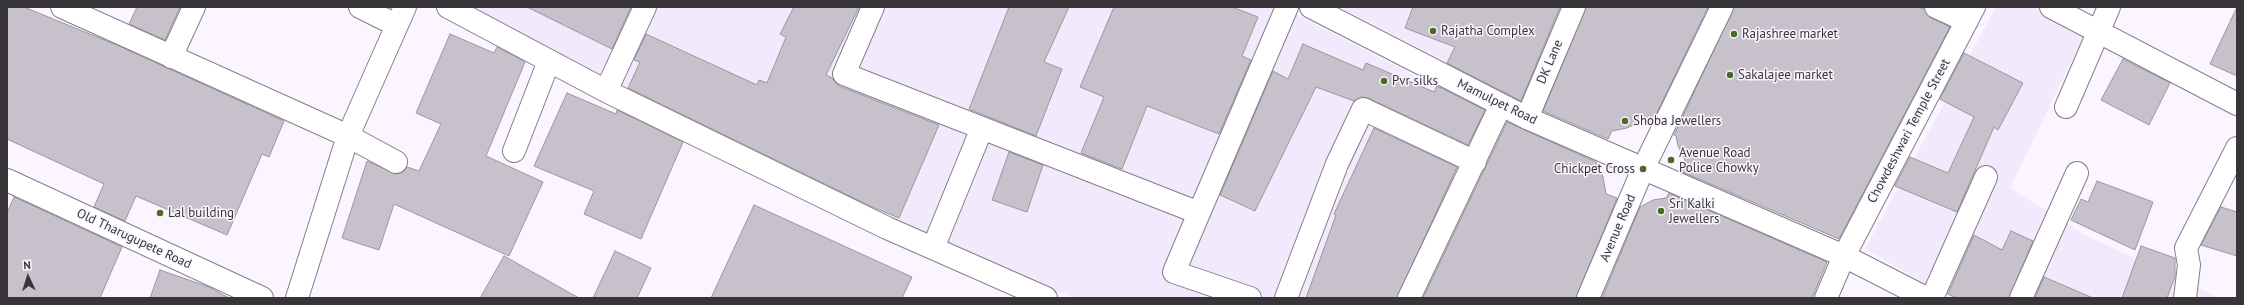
<!DOCTYPE html>
<html>
<head>
<meta charset="utf-8">
<style>
	body { margin:0 }
	#map { position:relative; width:2244px; height:305px; overflow:hidden; background:#faf5fe; font-family:"PT Sans",sans-serif }
	canvas { display:block }
	.frame { position:absolute; inset:0; border:8px solid #373539; pointer-events:none }
	.north { position:absolute; left:8px; top:257px; width:40px; height:40px; -webkit-text-stroke:3px #faf5fe; paint-order:stroke; rotate:356deg; font-size:11px; font-weight:700; line-height:16px; text-align:center; color:#373539 }
	.north::after { content:''; display:block; margin:auto; width:14px; height:18px; background:#373539; clip-path:polygon(50% 0,100% 100%,50% 72%,0 100%) }
</style>
</head>
<body>
<div id="map">
<canvas width="2244" height="305"></canvas>
<div class="frame"></div>
<div class="north">N</div>
</div>
<script>
const c = document.querySelector('canvas').getContext('2d');
c.lineJoin = 'round';
function paint(path, color) {
  c.fillStyle = color;
  c.fill(path, 'evenodd');
}
function toPath(rows) {
  const path = new Path2D();
  for (const r of rows) {
    path.moveTo(r[0], r[1]);
    for (let i = 2; i < r.length; i += 2) path.lineTo(r[i], r[i + 1]);
  }
  return path;
}
function stroke(path, color, width, dash) {
  c.strokeStyle = color;
  c.lineWidth = width;
  c.lineCap = dash ? 'butt' : 'round';
  c.setLineDash(dash || []);
  c.stroke(path);
}
function label(font, color, halo, rows, align = 'center') {
  c.font = font + ' "PT Sans",sans-serif';
  c.lineWidth = 3;
  c.setLineDash([]);
  c.textBaseline = 'middle';
  c.strokeStyle = halo;
  c.fillStyle = color;
  for (const [text, x, y, turn = 0] of rows) {
    c.save();
    c.translate(x, y);
    c.rotate((+turn || 0) * Math.PI / 180);
    c.textAlign = isNaN(turn) ? turn : align;
    if (halo) c.strokeText(text, 0, 0);
    c.fillText(text, 0, 0);
    c.restore();
  }
}
const built = toPath([
	[470,7,1282,7,1442,90,1492,112,1406,298,1075,298,1037,284,791,177],
	[1339,7,1571,7,1523,101],
	[1996,7,2047,7,2089,25,2010,188,2083,234,2220,298,1951,298,1865,249]
]);
const building = toPath([
	[7,7,24,7,119,46,284,121,269,157,262,154,227,235,136,196,125,221,94,207,104,184,7,139,7,7],
	[137,7,180,7,165,40,129,24,137,7],
	[527,7,631,7,612,49,527,7],
	[794,7,859,7,826,75,832,78,839,86,939,125,899,218,870,206,628,88,640,62,634,60,646,34,757,85,759,80,767,83,786,37,780,34,794,7],
	[1009,7,1069,7,1044,62,1062,69,1036,136,969,109,1009,7],
	[1114,7,1232,7,1258,17,1242,56,1251,60,1219,134,1147,106,1122,169,1081,153,1104,97,1080,87,1114,7],
	[1413,7,1560,7,1521,101,1447,63,1455,47,1405,28,1413,7],
	[1586,7,1708,7,1651,125,1642,121,1627,128,1612,131,1608,139,1543,111,1586,7],
	[1734,7,1918,7,1924,9,1931,18,1950,27,1839,239,1680,171,1685,160,1678,146,1676,136,1674,135,1734,7],
	[2237,7,2237,76,2210,64,2237,7],
	[450,34,494,53,497,47,525,62,486,156,543,182,509,256,394,204,379,250,342,238,367,161,396,174,403,172,407,167,419,171,441,124,416,113,450,34],
	[1303,44,1363,70,1366,63,1434,92,1437,86,1485,110,1468,145,1368,98,1362,97,1354,101,1316,87,1255,211,1220,195,1273,71,1288,79,1303,44],
	[1964,53,2023,83,1998,130,1994,127,1957,212,1895,186,1910,157,1948,173,1974,117,1940,99,1964,53],
	[2123,59,2170,83,2149,125,2101,100,2123,59],
	[567,93,616,114,617,110,683,142,641,239,584,214,594,191,534,166,567,93],
	[1507,122,1596,162,1603,177,1606,194,1617,198,1576,298,1423,298,1507,122],
	[1374,128,1457,167,1397,298,1306,298,1336,215,1334,214,1374,128],
	[1009,152,1043,165,1027,212,992,200,1009,152],
	[2097,181,2153,202,2135,250,2071,220,2081,199,2088,202,2097,181],
	[1669,193,1827,262,1812,298,1602,298,1640,207,1653,200,1666,198,1669,193],
	[14,197,122,247,100,298,7,298,7,213,14,197],
	[754,205,912,277,902,298,711,298,754,205],
	[2221,207,2237,212,2237,256,2201,245,2221,207],
	[2011,231,2033,241,2009,298,1956,298,1948,294,1974,235,2002,250,2011,231],
	[2141,246,2175,258,2175,276,2167,298,2122,298,2141,246],
	[615,251,651,268,637,298,593,298,615,251],
	[504,256,579,298,480,298,504,256],
	[160,270,209,287,229,298,150,298,160,270],
	[2044,277,2093,298,2035,298,2044,277]
]);
const minor = toPath([
	[62,7,348,136,396,162],
	[360,7,396,25],
	[448,7,606,91,887,228,1046,298],
	[873,7,844,74,1199,213,1174,272,1250,298],
	[1311,7,1527,118,1844,256,1926,298],
	[1936,7,1967,21],
	[2051,7,2237,104],
	[171,57,194,7],
	[606,91,645,7],
	[2066,107,2109,7],
	[1527,118,1574,7],
	[514,151,549,61],
	[7,180,262,298],
	[1199,213,1287,7],
	[933,248,982,128],
	[297,298,348,136,405,7],
	[1286,298,1337,164,1363,109,1475,162],
	[1409,298,1501,105],
	[1588,298,1643,169,1722,7],
	[1826,298,1844,256,1974,7],
	[1932,298,1986,177],
	[2021,298,2077,173],
	[2185,298,2189,265,2186,248,2237,148]
]);
const markers = [
	[1433,31,4,"#4a6b23"],
	[1734,34,4,"#4a6b23"],
	[1730,75,4,"#4a6b23"],
	[1384,81,4,"#4a6b23"],
	[1625,121,4,"#4a6b23"],
	[1671,160,4,"#4a6b23"],
	[1643,169,4,"#4a6b23"],
	[1661,211,4,"#4a6b23"],
	[160,213,4,"#4a6b23"]
];
const poiNames = [
	["Rajatha Complex",1441,31],
	["Rajashree market",1742,34],
	["Sakalajee market",1738,75],
	["Pvr silks",1392,81],
	["Shoba Jewellers",1633,121],
	["Avenue Road",1679,153],
	["Police Chowky",1679,168],
	["Chickpet Cross",1635,169,"right"],
	["Sri Kalki",1669,204],
	["Jewellers",1669,219],
	["Lal building",168,213]
];
const streetNames = [
	["DK Lane",1550,62,-67],
	["Mamulpet Road",1497,102,26],
	["Chowdeshwari Temple Street",1909,131,-62],
	["Avenue Road",1618,228,-67],
	["Old Tharugupete Road",134,239,25]
];
paint(built, '#f3e9fc');
paint(building, '#c7c1cc');
stroke(building, '#9c96a1', 1);
stroke(minor, '#847e89', 24);
stroke(minor, '#fff', 22);
for (const [x, y, r, color] of markers) {
  const dot = new Path2D();
  dot.arc(x, y, r, 0, 2 * Math.PI);
  c.fillStyle = color;
  c.fill(dot);
  stroke(dot, '#faf5fe', 1.5);
}
label('13px', '#373539', '#faf5fe', poiNames, 'left');
label('13px', '#373539', '#faf5fe', streetNames);
</script>
</body>
</html>
